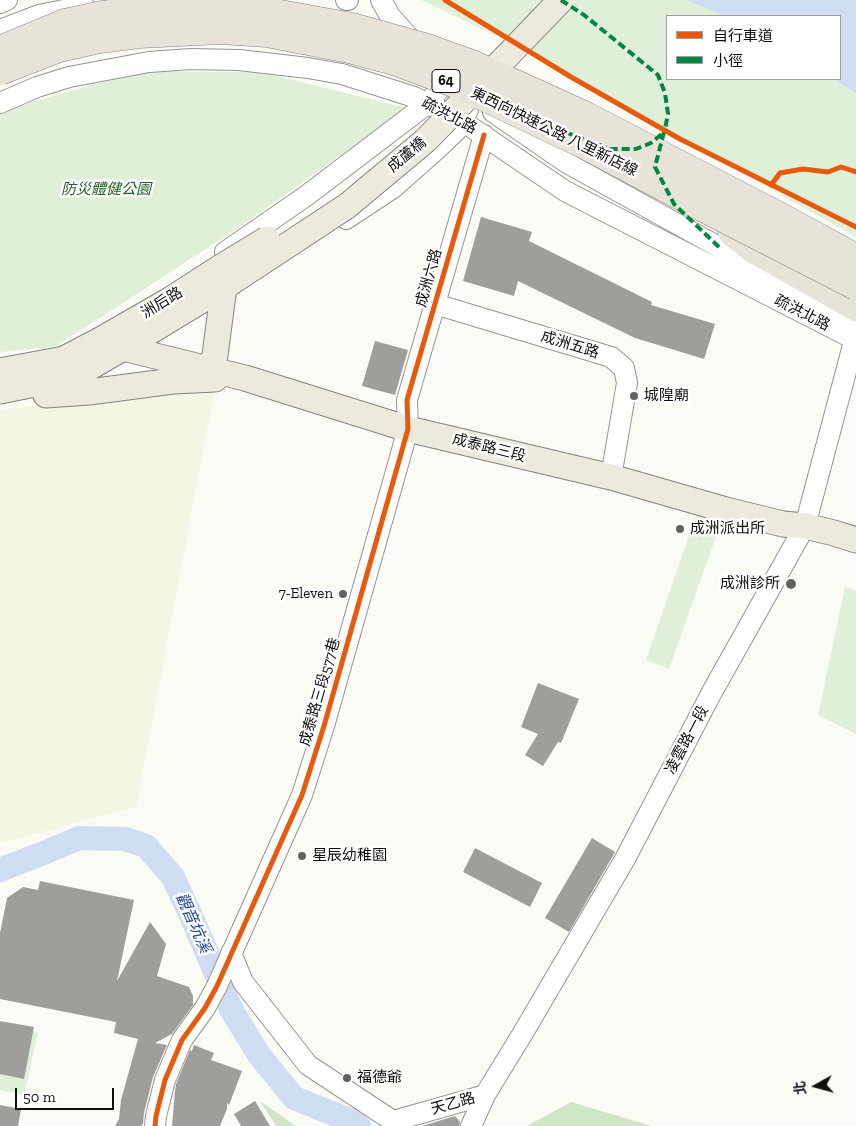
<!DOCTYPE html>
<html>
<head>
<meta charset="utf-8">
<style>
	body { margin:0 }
	#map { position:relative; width:856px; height:1126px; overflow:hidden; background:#fbfbf5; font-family:"Zilla Slab","Noto Sans TC",serif }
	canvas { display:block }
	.legend { position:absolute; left:666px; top:15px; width:175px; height:65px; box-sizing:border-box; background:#fff; border:1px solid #9f9f9f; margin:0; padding:6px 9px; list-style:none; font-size:15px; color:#0f0f0f }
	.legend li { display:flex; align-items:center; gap:10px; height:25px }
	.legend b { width:25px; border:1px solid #9f9f9f }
	.north { position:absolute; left:791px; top:1061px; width:50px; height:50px; -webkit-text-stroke:4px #fff; paint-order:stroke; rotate:263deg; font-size:14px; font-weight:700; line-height:20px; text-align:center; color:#0f0f0f }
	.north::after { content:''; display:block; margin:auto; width:18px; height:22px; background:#0f0f0f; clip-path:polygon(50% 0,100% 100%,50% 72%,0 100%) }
	.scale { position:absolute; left:15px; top:1088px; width:99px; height:22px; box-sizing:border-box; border:2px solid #0f0f0f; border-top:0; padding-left:6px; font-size:15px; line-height:18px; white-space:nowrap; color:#0f0f0f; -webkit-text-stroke:4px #fff; paint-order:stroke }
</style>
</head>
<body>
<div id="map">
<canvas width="856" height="1126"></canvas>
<ul class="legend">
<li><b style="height:6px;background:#e8590c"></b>自行車道</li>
<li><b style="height:6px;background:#00873e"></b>小徑</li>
</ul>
<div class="north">北</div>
<div class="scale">50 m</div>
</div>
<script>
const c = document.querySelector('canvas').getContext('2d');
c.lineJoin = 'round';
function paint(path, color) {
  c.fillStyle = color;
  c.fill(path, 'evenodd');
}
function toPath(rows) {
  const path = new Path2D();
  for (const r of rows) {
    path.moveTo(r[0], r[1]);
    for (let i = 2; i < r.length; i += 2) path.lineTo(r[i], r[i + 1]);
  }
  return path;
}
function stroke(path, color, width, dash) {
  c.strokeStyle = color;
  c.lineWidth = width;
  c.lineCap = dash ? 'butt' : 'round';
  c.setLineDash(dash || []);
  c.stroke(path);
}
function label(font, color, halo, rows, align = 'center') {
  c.font = font + ' "Zilla Slab","Noto Sans TC",serif';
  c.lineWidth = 5;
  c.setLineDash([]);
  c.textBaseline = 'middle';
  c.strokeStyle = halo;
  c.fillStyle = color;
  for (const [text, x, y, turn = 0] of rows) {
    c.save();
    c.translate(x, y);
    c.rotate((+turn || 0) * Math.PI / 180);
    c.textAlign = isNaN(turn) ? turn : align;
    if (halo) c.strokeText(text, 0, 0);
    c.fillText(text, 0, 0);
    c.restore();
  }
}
const farmland = toPath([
	[216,382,136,807,0,843,0,410]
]);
const green = toPath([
	[421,0,856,0,856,237,501,38],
	[667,16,840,16,840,79,667,79],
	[142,71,260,72,407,108,241,226,106,314,54,347,0,352,0,113,4,110],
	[698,510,723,517,669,669,646,660],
	[845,587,856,591,856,734,818,715],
	[0,1025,38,1033,24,1095,0,1090]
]);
const forest = toPath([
	[260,1101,296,1126,276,1126],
	[571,1102,652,1126,527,1126]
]);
const water = toPath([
	[687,0,856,0,856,93,834,79,840,79,840,16,724,16]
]);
const river = toPath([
	[0,870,46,852,79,838,125,839,146,846,173,877,196,927,231,1009,259,1055,294,1098,356,1123,359,1126]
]);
const building = toPath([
	[481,217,532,232,529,241,652,302,651,305,715,324,704,359,635,338,518,281,514,296,463,281],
	[375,341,408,350,395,395,362,386],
	[538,683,579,699,561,743,558,742,543,766,525,755,538,734,521,727],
	[592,838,615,852,569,932,545,918],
	[475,848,542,883,530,907,463,872],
	[40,881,134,900,117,981,150,922,166,944,157,976,189,987,193,996,193,1005,172,1034,155,1043,167,1045,153,1077,144,1113,143,1124,142,1124,142,1126,115,1126,119,1119,121,1100,138,1039,114,1033,116,1022,0,999,0,933,7,898,23,887,38,890],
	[0,1021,34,1027,24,1079,0,1074],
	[194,1045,214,1053,211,1060,242,1071,229,1105,227,1103,227,1109,220,1126,172,1126,175,1091,176,1084,190,1050,192,1051],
	[255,1101,270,1126,241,1126,234,1114],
	[0,1105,21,1109,18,1126,0,1126],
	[455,1116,460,1122,459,1126,422,1126]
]);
const minor = toPath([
	[346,0,348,0],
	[381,0,390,16,416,45],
	[0,3,7,0],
	[0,30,39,15,84,6],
	[0,103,37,87,69,77,149,62,191,59,239,60,308,68,342,74,414,97,462,121,565,191,856,340],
	[493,112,567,163,856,323],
	[346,219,393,188,437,149,456,131,468,110],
	[225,252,306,196,427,104,448,79],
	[435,304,611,357,624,368,627,383,611,477],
	[231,953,243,982,308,1065,393,1121],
	[393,1121,485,1095],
	[155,1126,156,1116,165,1080,182,1040,205,1008,217,986,302,795,324,726,408,429,407,400,484,135],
	[471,1126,485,1095,523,1033,625,859,712,692,805,526,856,334]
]);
const major = toPath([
	[102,339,123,348,245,378,408,429,611,477,726,510,783,524,805,526,834,533,856,540],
	[213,370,224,287],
	[0,371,64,359,102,339,168,301,221,267],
	[0,391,75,376,123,348,230,283],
	[46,395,89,392,173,381,215,379]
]);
const highway = toPath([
	[732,232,752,248,856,307]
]);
const majorBridge = toPath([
	[221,267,267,239],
	[230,283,347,206,426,140,561,0]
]);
const highwayBridge = toPath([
	[0,50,65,23,102,15,142,10,247,8,352,27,424,47,474,65,586,116,775,214,856,258],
	[0,71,59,48,99,39,139,34,220,30,267,33,349,49,394,61,461,86,583,144,688,200,856,286]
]);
const quiet = toPath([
	[561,0,584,15,658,75,665,93,668,114,665,129],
	[475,98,610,149,636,149,651,143,664,132],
	[664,132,655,167,674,204,720,248]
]);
const cycleway = toPath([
	[445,0,571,77,680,139,856,227],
	[771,185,780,173,803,169,828,172,841,167,856,172],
	[155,1126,156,1116,165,1080,182,1040,205,1008,217,986,302,795,324,726,408,429,407,400,484,135]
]);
const markers = [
	[634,396,5,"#626260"],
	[680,529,5,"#626260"],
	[791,584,6,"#626260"],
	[343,594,5,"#626260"],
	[302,856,5,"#626260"],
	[347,1078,5,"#626260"]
];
const shields = [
	[446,81,28]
];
const shieldNames = [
	["64",446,81]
];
const streetNames = [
	["疏洪北路",449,116,28],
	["東西向快速公路 八里新店線",554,132,26],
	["成蘆橋",407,155,-40],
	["成洲六路",429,278,-74],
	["洲后路",162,303,-31],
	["疏洪北路",802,313,27],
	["成洲五路",570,345,17],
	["成泰路三段",489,448,14],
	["成泰路三段577巷",320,692,-74],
	["凌雲路一段",687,740,-62],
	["天乙路",453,1104,-16]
];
const parkNames = [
	["防災體健公園",106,190]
];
const poiNames = [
	["城隍廟",644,396],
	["成洲派出所",690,529],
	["成洲診所",780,584,"right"],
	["7-Eleven",333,594,"right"],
	["星辰幼稚園",312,856],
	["福德爺",357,1078]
];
const waterNames = [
	["觀音坑溪",193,923,66]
];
paint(farmland, '#f3f6e3');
paint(green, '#e0efd7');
paint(forest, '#cfe6c6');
paint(water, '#ceddf2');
stroke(river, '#ceddf2', 24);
paint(building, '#9f9e9a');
stroke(minor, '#959593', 22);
stroke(major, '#838380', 27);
stroke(highway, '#838380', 29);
stroke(minor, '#fefefe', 20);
stroke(major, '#ebeadc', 25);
stroke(highway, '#e8e3d8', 28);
stroke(majorBridge, '#838380', 27, []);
stroke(highwayBridge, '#838380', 29, []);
stroke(majorBridge, '#ebeadc', 25);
stroke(highwayBridge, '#e8e3d8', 28);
stroke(quiet, '#00873e', 4, [8, 4]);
stroke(cycleway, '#e8590c', 5);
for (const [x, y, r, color] of markers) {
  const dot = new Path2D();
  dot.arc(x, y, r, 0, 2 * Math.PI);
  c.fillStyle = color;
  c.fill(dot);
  stroke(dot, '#fff', 2);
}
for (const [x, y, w] of shields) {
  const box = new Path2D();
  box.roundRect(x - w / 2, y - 11.5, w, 23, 4);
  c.fillStyle = '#fff';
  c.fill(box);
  stroke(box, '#0f0f0f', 1);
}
label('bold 14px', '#0f0f0f', null, shieldNames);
label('15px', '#0f0f0f', '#fff', streetNames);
label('italic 15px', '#256026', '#fff', parkNames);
label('15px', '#0f0f0f', '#fff', poiNames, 'left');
label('italic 16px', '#244994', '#fff', waterNames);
</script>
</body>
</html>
